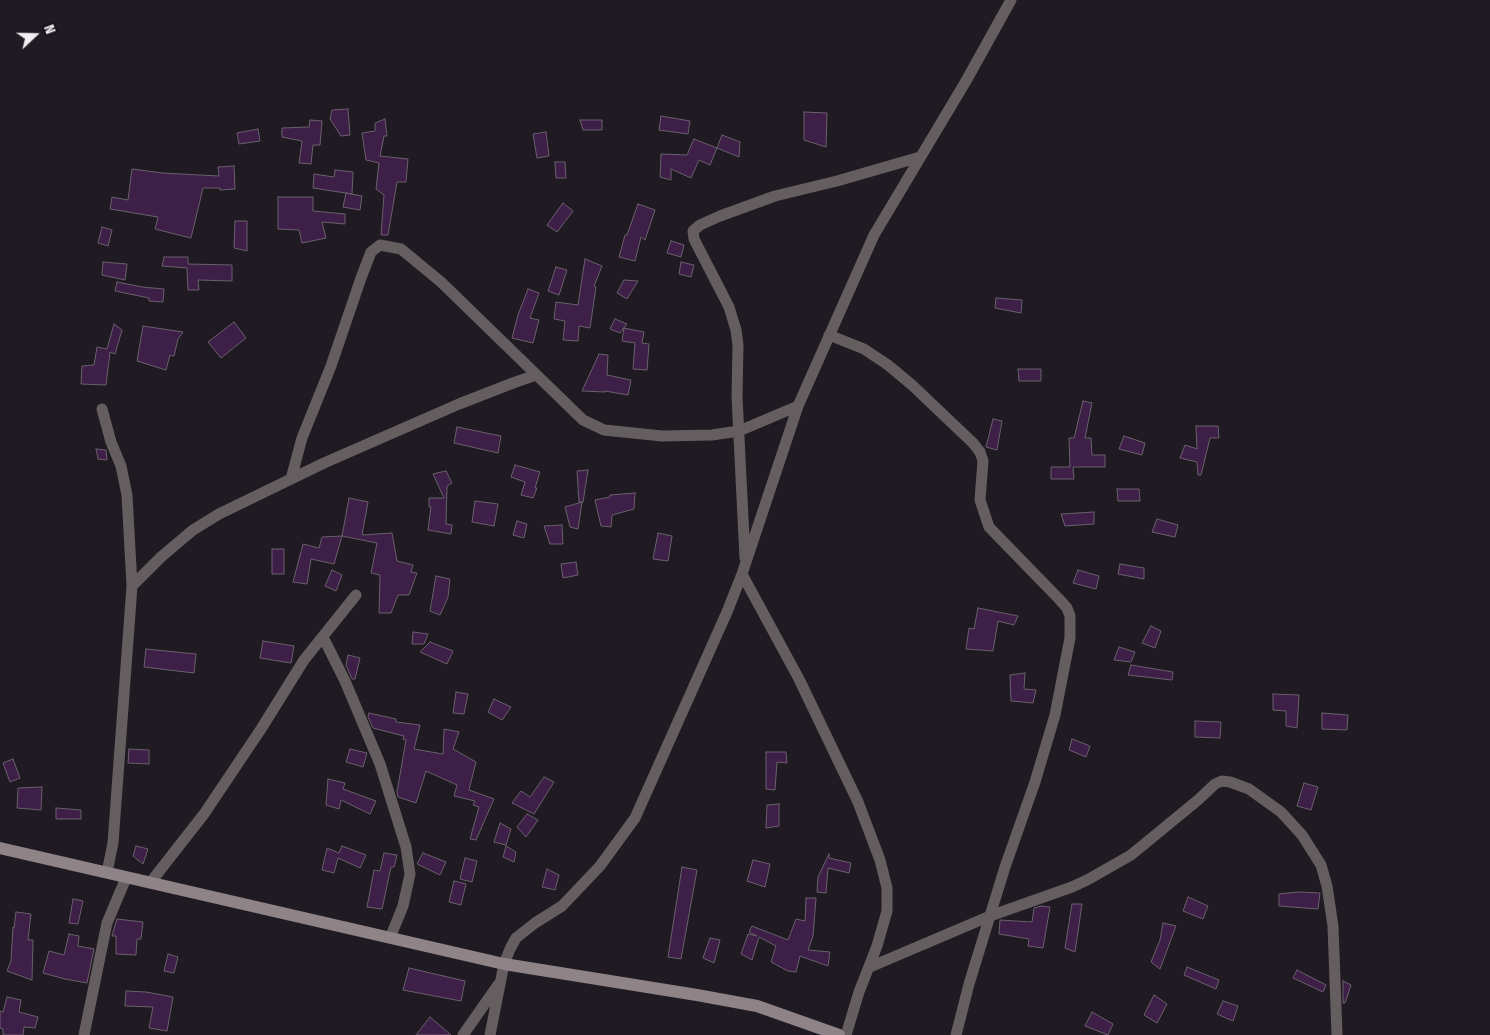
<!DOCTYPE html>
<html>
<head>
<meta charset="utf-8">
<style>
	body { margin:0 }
	#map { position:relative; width:1490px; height:1035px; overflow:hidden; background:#201a22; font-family:"Fira Sans Condensed",sans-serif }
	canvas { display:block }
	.north { position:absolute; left:10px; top:10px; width:50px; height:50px; -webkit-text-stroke:4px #171119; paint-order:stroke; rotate:69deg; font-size:14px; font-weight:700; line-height:20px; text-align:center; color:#f1edf3 }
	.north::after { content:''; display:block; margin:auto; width:18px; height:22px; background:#f1edf3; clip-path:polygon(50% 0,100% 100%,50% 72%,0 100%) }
</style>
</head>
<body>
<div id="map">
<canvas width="1490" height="1035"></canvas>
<div class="north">N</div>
</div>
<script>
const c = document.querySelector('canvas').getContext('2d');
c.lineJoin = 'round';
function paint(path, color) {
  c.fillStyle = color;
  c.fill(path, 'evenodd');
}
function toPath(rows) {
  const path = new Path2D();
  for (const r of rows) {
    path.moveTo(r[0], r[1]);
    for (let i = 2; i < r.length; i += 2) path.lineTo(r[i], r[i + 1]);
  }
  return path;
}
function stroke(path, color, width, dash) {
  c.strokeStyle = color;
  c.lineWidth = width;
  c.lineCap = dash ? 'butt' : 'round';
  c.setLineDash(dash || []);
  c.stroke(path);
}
const building = toPath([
	[348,109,350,135,341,136,330,119,332,110,348,109],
	[804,112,827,113,826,147,804,140,804,112],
	[661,116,690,121,688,134,659,130,661,116],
	[385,119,387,136,384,136,380,156,408,159,406,182,397,182,388,235,381,235,384,195,376,189,379,163,366,160,362,133,375,131,375,123,385,119],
	[310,120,322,121,320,145,313,145,311,164,299,163,302,141,282,137,282,128,309,127,310,120],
	[580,120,602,120,602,130,583,130,580,120],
	[258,129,260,141,239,144,237,133,258,129],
	[546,132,549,156,537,158,533,134,546,132],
	[722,135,740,142,739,157,717,148,722,135],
	[694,139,717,148,710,165,699,160,691,178,671,169,671,180,660,177,661,154,687,155,694,139],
	[555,162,565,162,566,178,556,178,555,162],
	[234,166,235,189,220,190,220,188,203,188,191,238,155,229,158,217,110,209,112,197,128,200,132,169,162,173,219,176,218,167,234,166],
	[335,170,353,172,352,194,313,188,314,174,334,177,335,170],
	[346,193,362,196,360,210,343,207,346,193],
	[278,197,313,197,313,211,345,214,345,224,322,222,326,238,302,243,299,230,278,229,278,197],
	[563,203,573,211,557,232,547,225,563,203],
	[638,204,655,210,645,240,641,237,635,261,619,257,625,235,627,235,638,204],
	[235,221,247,221,247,251,234,248,235,221],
	[102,227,112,230,108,246,98,243,102,227],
	[671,241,684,245,681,257,667,253,671,241],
	[164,257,188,257,188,264,232,265,232,281,198,280,199,290,188,290,187,268,162,266,164,257],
	[585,259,602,266,594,286,596,287,590,328,579,326,578,341,563,340,565,321,554,319,556,302,578,305,585,259],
	[103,262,127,264,125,280,102,275,103,262],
	[681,262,694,265,691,277,679,274,681,262],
	[556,267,567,270,559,295,548,291,556,267],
	[624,280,638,281,627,299,617,293,624,280],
	[117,282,142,287,164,289,163,302,149,301,149,298,115,291,117,282],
	[528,289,539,293,530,318,539,320,533,343,512,338,518,315,528,289],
	[996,298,1022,300,1021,313,995,308,996,298],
	[615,319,627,324,620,333,610,329,615,319],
	[234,322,246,338,221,358,208,342,234,322],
	[114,324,122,330,115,354,110,352,106,385,81,384,82,366,94,365,97,347,107,349,114,324],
	[143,326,183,332,178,339,174,356,170,355,166,370,137,361,143,326],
	[624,328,644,332,642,343,649,344,647,370,633,369,635,343,622,341,624,328],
	[599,354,608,355,607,375,631,380,628,395,605,391,605,392,582,391,599,354],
	[1018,369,1041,369,1041,381,1019,381,1018,369],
	[1083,401,1092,403,1085,438,1091,438,1092,455,1105,455,1105,467,1073,467,1074,479,1051,479,1051,467,1070,467,1069,438,1074,438,1083,401],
	[993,419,1002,421,997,450,986,447,993,419],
	[1196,426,1218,426,1219,438,1210,438,1201,475,1198,475,1197,462,1180,458,1185,445,1197,449,1196,426],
	[457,427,501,436,498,453,454,443,457,427],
	[1124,436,1145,443,1142,455,1119,449,1124,436],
	[96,449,106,450,107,460,98,459,96,449],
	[515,465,540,472,535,488,537,488,533,498,521,495,525,482,511,477,515,465],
	[588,470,583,502,579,502,577,471,588,470],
	[446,471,452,483,447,486,446,524,452,525,451,534,428,530,431,507,429,507,429,498,444,498,433,474,446,471],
	[1117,489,1139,489,1140,501,1118,501,1117,489],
	[635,493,634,509,612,515,611,527,601,526,595,500,610,497,610,495,635,493],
	[349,498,368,502,362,535,392,533,397,561,413,565,411,572,417,573,409,595,398,595,391,613,379,613,380,575,371,573,377,543,342,536,349,498],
	[475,501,498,504,494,526,472,522,475,501],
	[582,502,578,529,570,527,565,507,582,502],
	[1094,512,1094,524,1065,526,1061,514,1094,512],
	[1157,519,1178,525,1175,537,1152,532,1157,519],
	[517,521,527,524,524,538,513,535,517,521],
	[562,525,563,544,550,544,544,526,562,525],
	[658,533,672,536,668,561,653,559,658,533],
	[342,536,334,564,311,559,307,584,293,582,303,544,319,548,322,537,342,536],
	[272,549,284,549,284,574,272,574,272,549],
	[576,562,578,575,563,578,561,564,576,562],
	[1120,564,1144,568,1144,579,1118,574,1120,564],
	[332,570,342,575,336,591,325,586,332,570],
	[1078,570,1099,576,1096,589,1073,583,1078,570],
	[436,576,450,579,448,597,440,615,430,611,436,576],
	[978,608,1018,616,1014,625,998,621,993,651,966,649,969,628,974,629,978,608],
	[1151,626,1161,631,1155,648,1142,643,1151,626],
	[413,632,428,634,424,644,412,644,413,632],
	[263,641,294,646,291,663,260,658,263,641],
	[430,642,453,651,447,664,420,652,430,642],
	[1119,647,1135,652,1131,662,1114,660,1119,647],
	[146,649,196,654,194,673,144,667,146,649],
	[348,655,360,658,355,679,352,679,346,665,348,655],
	[1131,665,1173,672,1172,680,1128,675,1131,665],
	[1025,673,1024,689,1036,690,1033,703,1011,701,1010,675,1025,673],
	[456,692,468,694,464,714,453,713,456,692],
	[1273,694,1299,695,1297,728,1286,726,1286,711,1273,710,1273,694],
	[494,699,511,707,502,720,488,712,494,699],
	[369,713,396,719,396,722,420,725,414,749,443,754,444,729,459,732,453,749,476,762,469,790,494,799,476,840,470,839,479,807,473,805,475,801,454,796,457,785,426,771,416,803,398,797,397,792,406,740,403,739,404,736,373,728,368,717,369,713],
	[1322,713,1348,715,1347,730,1322,729,1322,713],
	[1195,721,1221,722,1220,738,1195,737,1195,721],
	[1072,739,1090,746,1086,757,1069,750,1072,739],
	[129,749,149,750,149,764,128,763,129,749],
	[350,749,367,753,363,767,346,762,350,749],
	[766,752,786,752,787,763,777,762,775,790,766,789,766,752],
	[13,759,20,778,10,782,3,763,13,759],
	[544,777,554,782,534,814,512,803,521,791,530,797,544,777],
	[328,779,345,783,343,789,376,801,370,814,341,800,339,809,326,805,328,779],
	[1304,783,1318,787,1311,810,1297,806,1304,783],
	[42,787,41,810,17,808,18,788,42,787],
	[779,804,779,826,766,828,767,805,779,804],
	[56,808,81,810,81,819,56,819,56,808],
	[527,814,538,820,526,837,517,827,527,814],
	[500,823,511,829,506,845,494,842,500,823],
	[136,846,148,849,143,864,133,856,136,846],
	[342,846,366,855,360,868,338,858,334,873,322,870,327,848,339,853,342,846],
	[506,846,516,852,514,862,503,857,506,846],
	[384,853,397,855,394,867,391,867,382,909,367,907,374,870,380,871,384,853],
	[423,853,446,862,440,875,417,864,423,853],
	[829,854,829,858,851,863,849,873,828,868,826,893,817,892,818,877,829,854],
	[465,858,477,861,472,882,460,879,465,858],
	[753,860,770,864,765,887,747,881,753,860],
	[682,867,697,870,681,959,668,957,682,867],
	[547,869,559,875,555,890,542,887,547,869],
	[454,881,466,884,461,905,449,902,454,881],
	[1298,892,1320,893,1318,909,1279,906,1279,894,1298,892],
	[1188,897,1208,906,1203,919,1183,911,1188,897],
	[806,898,816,898,813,936,808,950,830,952,828,966,800,956,796,972,788,971,771,962,776,946,759,937,752,960,741,954,748,934,757,936,749,932,752,926,788,940,796,919,805,921,806,898],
	[73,899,83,901,78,924,69,923,73,899],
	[1072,904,1082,904,1075,952,1065,948,1072,904],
	[1041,906,1050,907,1043,948,1028,946,1029,939,999,934,1000,920,1032,922,1034,908,1041,906],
	[16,912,31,914,28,940,33,940,32,980,7,971,11,961,13,927,14,928,16,912],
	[117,919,143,922,141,939,137,939,136,955,116,954,116,936,112,936,117,919],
	[1163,923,1176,926,1160,969,1151,962,1160,940,1163,923],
	[69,934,79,936,78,946,94,949,87,983,65,979,43,973,49,951,64,955,69,934],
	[710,938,720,940,714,963,703,958,710,938],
	[168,954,178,957,174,973,164,971,168,954],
	[1187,967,1219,980,1216,989,1184,975,1187,967],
	[409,968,465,981,461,1001,403,990,409,968],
	[1297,970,1326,985,1323,992,1293,978,1297,970],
	[1343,981,1351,985,1345,1003,1343,1003,1343,981],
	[126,991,146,992,173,997,167,1031,149,1028,153,1007,125,1006,126,991],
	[1154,995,1167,1004,1157,1023,1144,1015,1154,995],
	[7,997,21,1000,19,1012,38,1017,35,1028,24,1027,23,1035,3,1035,3,1029,0,1028,0,1011,3,1012,7,997],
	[1223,1001,1238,1006,1233,1021,1217,1014,1223,1001],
	[1092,1012,1113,1024,1108,1035,1085,1026,1092,1012],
	[430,1017,451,1035,416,1035,430,1017]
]);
const street = toPath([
	[829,335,864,349,888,365,912,385,973,443,980,452,983,461,980,500,989,527,1059,599,1067,608,1070,616,1070,638,1055,715,1035,782,1005,867,969,984,956,1035],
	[102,409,111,442,121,466,127,495,132,586,113,843,107,872],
	[291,479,302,438,331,366,361,278,371,252,380,245,401,249,441,282,583,420,604,430,662,436,712,435,739,431,798,406],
	[745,558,737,397,738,345,736,330,729,307,694,239,693,231,700,225,720,216,775,196,837,181,920,157],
	[742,574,799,679,858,802,880,860,887,888,887,911,877,946,859,992,846,1035],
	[132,586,161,557,193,530,219,514,324,463,459,404,513,383,536,375],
	[323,637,345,681,380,764,406,847,410,874,403,906,390,938],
	[150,883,204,814,261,729,304,660,356,595],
	[870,967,990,916,1072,887,1089,879,1131,855,1198,800,1215,784,1222,781,1230,782,1249,789,1281,812,1302,835,1321,865,1327,886,1333,926,1337,1035],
	[84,1035,107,923,126,878],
	[463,1035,498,985],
	[490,1035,504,964,510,949,516,938,535,923,562,906,600,866,635,818,727,612,742,574,798,406,874,235,966,81,1011,0]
]);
const secondary = toPath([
	[0,848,504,964,697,995,757,1006,839,1035]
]);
paint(building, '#3e1f48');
stroke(building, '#69616b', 1);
stroke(street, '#655e60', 11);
stroke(secondary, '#8e8487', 12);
</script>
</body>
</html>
